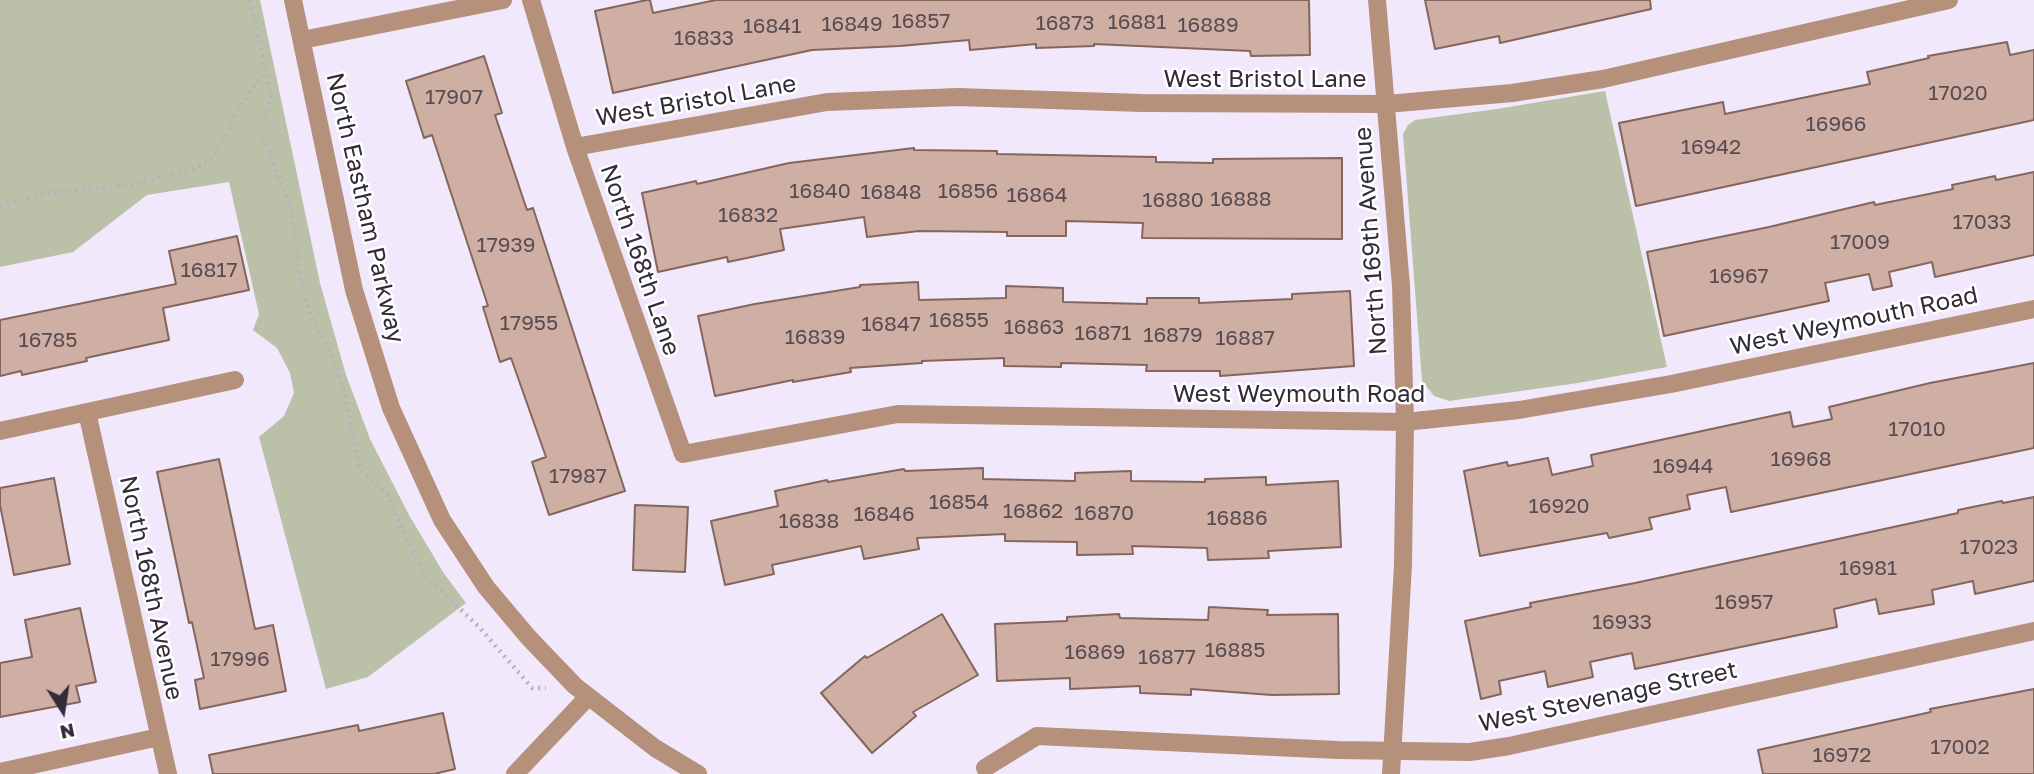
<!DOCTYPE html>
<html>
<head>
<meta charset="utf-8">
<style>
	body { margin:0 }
	#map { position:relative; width:2034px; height:774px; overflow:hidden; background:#f1e9fb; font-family:"Golos Text",sans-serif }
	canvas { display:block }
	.north { position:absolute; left:28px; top:676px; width:70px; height:70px; -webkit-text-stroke:5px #fff; paint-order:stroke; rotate:168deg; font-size:19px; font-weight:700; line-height:28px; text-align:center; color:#312c37 }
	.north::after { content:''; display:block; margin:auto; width:24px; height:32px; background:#312c37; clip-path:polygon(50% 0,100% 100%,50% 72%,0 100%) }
</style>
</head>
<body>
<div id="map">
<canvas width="2034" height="774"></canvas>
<div class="north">N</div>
</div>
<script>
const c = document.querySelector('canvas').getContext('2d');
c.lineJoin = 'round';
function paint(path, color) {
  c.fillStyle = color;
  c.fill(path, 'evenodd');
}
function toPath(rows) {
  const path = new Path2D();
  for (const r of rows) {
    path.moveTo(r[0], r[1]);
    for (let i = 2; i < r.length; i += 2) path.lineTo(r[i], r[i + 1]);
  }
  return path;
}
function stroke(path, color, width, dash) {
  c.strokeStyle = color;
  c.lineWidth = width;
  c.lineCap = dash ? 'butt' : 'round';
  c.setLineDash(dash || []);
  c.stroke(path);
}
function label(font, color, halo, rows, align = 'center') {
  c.font = font + ' "Golos Text",sans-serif';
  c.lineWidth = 5;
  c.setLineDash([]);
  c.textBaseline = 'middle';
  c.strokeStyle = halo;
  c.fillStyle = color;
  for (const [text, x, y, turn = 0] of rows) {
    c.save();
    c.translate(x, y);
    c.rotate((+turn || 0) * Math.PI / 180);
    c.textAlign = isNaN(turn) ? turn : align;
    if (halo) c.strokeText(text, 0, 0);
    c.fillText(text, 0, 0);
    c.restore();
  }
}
const green = toPath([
	[0,0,260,0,320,283,346,375,370,439,409,515,443,572,466,603,368,677,326,689,259,437,284,416,294,393,290,373,277,348,253,330,259,314,229,182,147,195,73,252,0,267],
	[1605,91,1667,367,1578,383,1449,401,1434,396,1422,381,1403,134,1408,125,1415,120,1497,109]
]);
const building = toPath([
	[647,0,650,0,653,13,716,0,1309,0,1310,55,1251,56,1250,51,1094,44,1094,46,1036,48,1036,44,970,50,969,40,900,46,812,50,613,93,595,11,647,0],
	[1425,0,1650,0,1651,9,1500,43,1499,36,1435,49,1425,0],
	[2007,42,2010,55,2034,50,2034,120,1636,206,1619,123,1723,102,1725,114,1826,93,1870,84,1867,72,1929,58,1928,56,2007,42],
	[484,56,502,113,495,115,527,210,533,208,625,491,549,515,532,462,546,457,511,358,500,362,483,307,488,306,432,135,424,138,406,81,484,56],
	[914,148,914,150,997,151,997,154,1156,157,1156,162,1213,163,1213,159,1342,158,1342,239,1142,238,1143,223,1066,221,1066,236,1007,236,1007,232,919,231,867,237,864,217,780,229,784,250,728,262,727,257,658,272,642,193,696,181,697,184,789,163,914,148],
	[2034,172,2034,255,1935,277,1932,262,1889,272,1892,286,1873,290,1869,274,1825,283,1829,301,1664,336,1647,252,1769,227,1874,202,1875,205,1953,189,1952,185,1995,176,1996,180,2034,172],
	[237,236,249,290,163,308,169,340,86,358,87,361,22,375,21,371,0,376,0,320,176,284,169,251,237,236],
	[918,282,919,300,1006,298,1006,286,1063,288,1063,302,1147,304,1147,298,1199,298,1199,303,1292,299,1292,294,1350,291,1354,366,1220,376,1220,371,1146,371,1147,365,1061,363,1061,367,1004,366,1004,358,922,361,922,363,850,368,851,372,793,382,793,380,715,396,698,316,755,304,860,287,860,285,918,282],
	[2034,363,2034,448,1731,512,1726,487,1687,495,1690,509,1649,518,1652,529,1609,538,1607,533,1480,556,1464,471,1507,462,1508,466,1548,458,1552,475,1593,466,1591,455,1790,412,1793,427,1832,419,1829,407,1930,383,2034,363],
	[219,459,255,629,273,625,286,691,200,709,195,680,204,678,192,622,189,623,157,472,219,459],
	[983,468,983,479,1075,481,1075,473,1131,471,1131,481,1205,482,1205,479,1266,477,1266,485,1338,481,1341,547,1268,551,1269,558,1208,560,1207,548,1132,546,1133,554,1077,555,1077,542,1005,541,1005,534,917,538,919,549,864,559,861,546,772,565,774,574,725,585,711,521,778,506,775,491,827,480,828,482,904,469,905,471,983,468],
	[54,478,70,564,14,575,0,505,0,488,54,478],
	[2034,497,2034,581,1975,594,1973,581,1932,590,1934,604,1879,614,1876,599,1834,609,1837,627,1635,669,1632,653,1590,662,1593,677,1548,687,1545,671,1499,681,1501,694,1481,699,1465,621,1531,607,1530,603,1635,583,1958,513,1958,510,2002,501,2003,503,2034,497],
	[635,505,688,507,685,572,633,570,635,505],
	[1209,607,1268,610,1267,615,1338,614,1339,694,1272,695,1191,689,1191,695,1140,693,1140,686,1070,689,1070,678,997,681,995,624,1067,621,1067,617,1119,614,1120,618,1208,620,1209,607],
	[80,608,96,682,76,686,80,702,0,717,0,663,32,657,25,620,80,608],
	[942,614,978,675,913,712,916,716,872,753,821,693,865,656,867,658,942,614],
	[2034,689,2034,774,1763,774,1758,750,1931,712,1930,709,2034,689],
	[443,713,455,769,434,774,213,774,209,755,358,725,359,731,443,713]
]);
const path = toPath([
	[250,0,271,96,264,120,264,138,292,212,300,277,310,314,333,357,344,392,360,469,389,496,393,510,424,574,479,627,532,688,546,688],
	[0,205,47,193,130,185,193,169,209,161,226,135,236,112,265,71]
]);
const minor = toPath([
	[531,0,575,147,683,454,898,414,1405,422,1519,410,1671,384,2034,309],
	[1377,0,1401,286,1405,422,1403,565,1391,774],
	[302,40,503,0],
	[575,147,827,102,958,97,1142,103,1387,104,1512,93,1603,79,1949,0],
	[87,412,168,774],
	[0,431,235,380],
	[985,768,1037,736,1338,750,1470,752,1509,746,2034,631],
	[0,772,159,737],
	[515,774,588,697]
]);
const tertiary = toPath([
	[293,0,354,290,391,408,442,520,486,587,529,638,575,686,655,748,698,774]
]);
const numberNames = [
	["16857",921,21],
	["16881",1137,22],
	["16873",1065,23],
	["16849",852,24],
	["16889",1208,25],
	["16841",772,26],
	["16833",704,38],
	["17020",1958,93],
	["17907",454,97],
	["16966",1836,124],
	["16942",1711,147],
	["16840",820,191],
	["16856",968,191],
	["16848",891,192],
	["16864",1037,195],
	["16888",1241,199],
	["16880",1173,200],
	["16832",748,215],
	["17033",1982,222],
	["17009",1860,242],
	["17939",506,245],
	["16817",209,270],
	["16967",1739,276],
	["16855",959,320],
	["17955",529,323],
	["16847",891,324],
	["16863",1034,327],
	["16871",1103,333],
	["16879",1173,335],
	["16839",815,337],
	["16887",1245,338],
	["16785",48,340],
	["17010",1917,429],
	["16968",1801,459],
	["16944",1683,466],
	["17987",578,476],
	["16854",959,502],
	["16920",1559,506],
	["16862",1033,511],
	["16870",1104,513],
	["16846",884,514],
	["16886",1237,518],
	["16838",809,521],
	["17023",1989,547],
	["16981",1868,568],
	["16957",1744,602],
	["16933",1622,622],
	["16885",1235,650],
	["16869",1095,652],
	["16877",1167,657],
	["17996",240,659],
	["17002",1960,747],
	["16972",1842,755]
];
const streetNames = [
	["West Bristol Lane",1265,79],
	["West Bristol Lane",696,101,-10],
	["North Eastham Parkway",365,208,77],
	["North 169th Avenue",1371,241,-94],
	["North 168th Lane",640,260,71],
	["West Weymouth Road",1854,321,-12],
	["West Weymouth Road",1299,394],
	["North 168th Avenue",151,588,78],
	["West Stevenage Street",1608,697,-12]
];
paint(green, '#bac1a8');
paint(building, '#cfaea3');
stroke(building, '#84665c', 2);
stroke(path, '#b7b0c0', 4.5, [2, 5]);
stroke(minor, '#b5907b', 18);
stroke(tertiary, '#b5907b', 18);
label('21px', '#584c52', null, numberNames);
label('24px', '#312c37', '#fff', streetNames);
</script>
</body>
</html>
